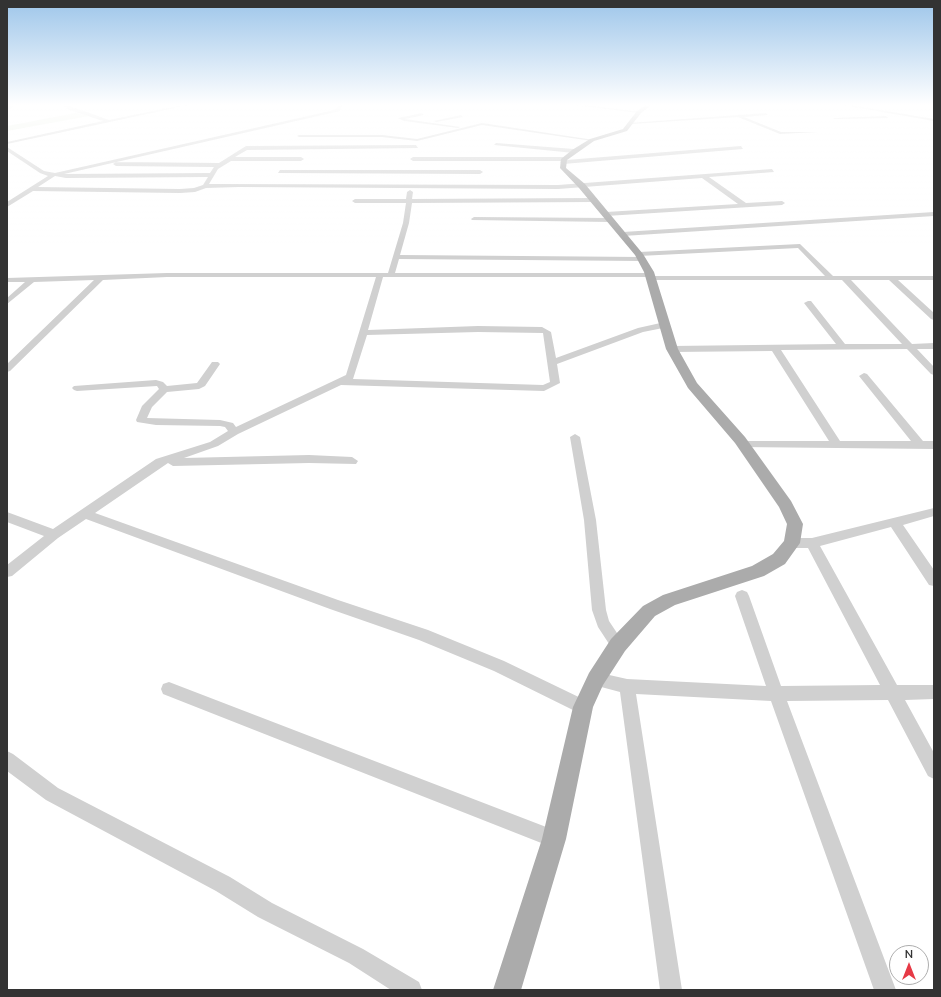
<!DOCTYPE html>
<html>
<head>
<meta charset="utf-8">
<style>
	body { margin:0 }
	#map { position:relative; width:941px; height:997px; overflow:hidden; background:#fff; font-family:Mulish,sans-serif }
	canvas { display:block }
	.frame { position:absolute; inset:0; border:8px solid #333; pointer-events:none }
	.north { position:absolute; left:889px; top:945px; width:40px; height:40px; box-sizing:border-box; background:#fff; border:1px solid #adadad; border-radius:50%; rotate:0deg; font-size:11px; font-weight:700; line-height:16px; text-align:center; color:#333 }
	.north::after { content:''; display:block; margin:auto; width:14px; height:18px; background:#e63946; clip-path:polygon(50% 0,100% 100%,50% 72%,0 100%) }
</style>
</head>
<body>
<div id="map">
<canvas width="941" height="997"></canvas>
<div class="frame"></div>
<div class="north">N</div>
</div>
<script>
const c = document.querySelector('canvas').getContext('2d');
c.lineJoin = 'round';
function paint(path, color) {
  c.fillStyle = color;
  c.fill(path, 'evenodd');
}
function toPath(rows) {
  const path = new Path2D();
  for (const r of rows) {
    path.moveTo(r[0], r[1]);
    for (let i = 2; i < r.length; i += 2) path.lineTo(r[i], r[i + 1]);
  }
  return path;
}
const green = toPath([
	[76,113,89,116,7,131,7,126]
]);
const river = toPath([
	[9,105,16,105,7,111,7,106,9,105]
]);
const minor = toPath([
	[63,105,67,105,109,120,182,105,189,105,7,144,7,142,103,121,69,110,63,105],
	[338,105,342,105,340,111,64,174,210,173,214,167,116,166,113,164,116,162,219,163,246,146,416,145,418,148,247,150,235,157,301,157,304,159,301,161,231,161,218,169,209,184,558,185,772,169,774,172,709,177,746,203,782,201,785,203,782,205,606,216,603,214,606,212,738,204,702,178,558,189,239,187,206,188,195,192,180,193,33,191,7,207,7,202,48,176,40,173,7,151,7,147,44,171,55,173,330,111,336,109,338,105],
	[55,176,66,178,208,177,203,185,194,188,180,189,38,187,55,176],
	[573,105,584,105,641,112,639,113,573,105],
	[842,105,850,105,934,119,934,121,842,105],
	[422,113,424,115,405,119,460,127,458,128,404,121,398,118,422,113],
	[766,113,768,115,744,117,781,132,818,132,780,134,738,117,631,124,629,123,766,113],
	[461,115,463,117,436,122,434,121,461,115],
	[886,116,888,118,833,119,835,118,886,116],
	[482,123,594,140,592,141,482,125,417,141,382,137,299,137,297,136,299,135,382,135,417,139,482,123],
	[496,143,574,149,577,151,574,153,494,145,496,143],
	[741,146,743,149,563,164,560,162,562,161,413,161,410,159,413,157,564,157,567,159,566,160,741,146],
	[280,170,480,170,483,172,480,174,278,173,280,170],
	[410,190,413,192,412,199,594,198,597,200,594,202,412,203,409,223,400,255,642,257,646,259,642,261,399,259,395,273,649,273,652,276,825,276,798,248,639,256,635,254,639,252,800,244,833,276,934,276,934,280,898,280,934,313,934,320,931,319,889,280,851,280,912,344,934,343,934,349,917,349,934,367,934,375,931,374,907,349,781,350,840,441,911,441,859,376,864,373,867,374,923,441,934,441,934,449,740,447,739,445,744,441,829,441,772,351,672,352,667,349,672,346,836,344,804,303,808,301,811,301,845,344,902,344,842,280,651,280,648,277,383,277,368,330,478,326,542,327,551,332,556,358,638,328,665,322,669,325,668,327,643,332,557,364,560,383,544,391,341,385,238,434,218,446,184,458,309,455,352,457,358,461,356,464,309,463,173,466,168,463,95,513,338,600,428,630,504,661,589,702,591,707,589,712,583,715,577,712,494,671,419,640,330,609,86,519,58,538,12,576,7,577,7,565,44,536,7,522,7,512,53,529,156,459,210,442,228,431,225,427,220,426,156,425,137,422,136,420,142,406,159,389,157,386,77,391,74,390,72,388,74,386,156,380,163,382,167,386,197,383,212,362,218,362,220,364,205,386,199,389,167,392,152,407,147,418,220,420,233,423,236,427,346,375,376,277,167,277,103,280,10,371,7,372,7,364,94,280,34,282,7,304,7,298,25,282,7,282,7,278,167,273,388,273,403,223,406,203,355,203,352,201,355,199,406,199,407,192,410,190],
	[478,332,543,333,550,382,543,385,353,379,367,335,478,332],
	[934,212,934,216,623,236,620,234,623,232,934,212],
	[474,217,610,218,613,220,610,222,472,220,471,219,474,217],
	[575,434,580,437,596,520,606,610,609,621,625,645,623,650,618,652,613,650,598,627,592,610,584,520,570,437,575,434],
	[934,508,934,516,903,525,934,570,934,586,929,585,891,527,820,546,897,685,934,685,934,699,905,700,934,753,934,779,928,776,888,700,787,701,896,990,874,990,771,701,636,694,682,990,660,990,620,692,590,684,588,679,590,674,596,672,627,679,766,686,735,596,737,592,742,590,747,592,749,596,781,686,880,685,808,548,792,548,787,546,786,543,787,540,792,538,812,538,934,508],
	[169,682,554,830,561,832,563,839,561,846,554,848,163,694,161,689,163,684,169,682],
	[7,751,13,754,58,788,230,877,272,903,363,949,419,982,422,990,391,990,349,963,258,917,216,891,46,800,7,771,7,751]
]);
const major = toPath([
	[646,105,652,105,641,113,627,131,594,141,567,160,566,168,585,184,643,254,654,272,678,349,697,383,745,437,791,501,803,524,800,543,785,564,764,576,675,605,655,616,625,651,603,685,593,707,566,839,521,990,493,990,542,839,573,707,589,673,611,639,643,606,663,595,752,566,773,554,784,541,787,524,779,507,735,443,688,388,666,349,644,272,635,255,579,188,560,168,561,159,572,150,590,139,623,129,637,111,646,105]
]);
paint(green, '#e6ecdf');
paint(river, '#cfe2ee');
paint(minor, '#d0d0d0');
paint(major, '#ababab');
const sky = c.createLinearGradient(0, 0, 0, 244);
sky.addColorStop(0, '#9ec6ea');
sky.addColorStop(0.43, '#fff');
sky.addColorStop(1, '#ffffff00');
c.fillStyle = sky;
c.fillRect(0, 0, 941, 244);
</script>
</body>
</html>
